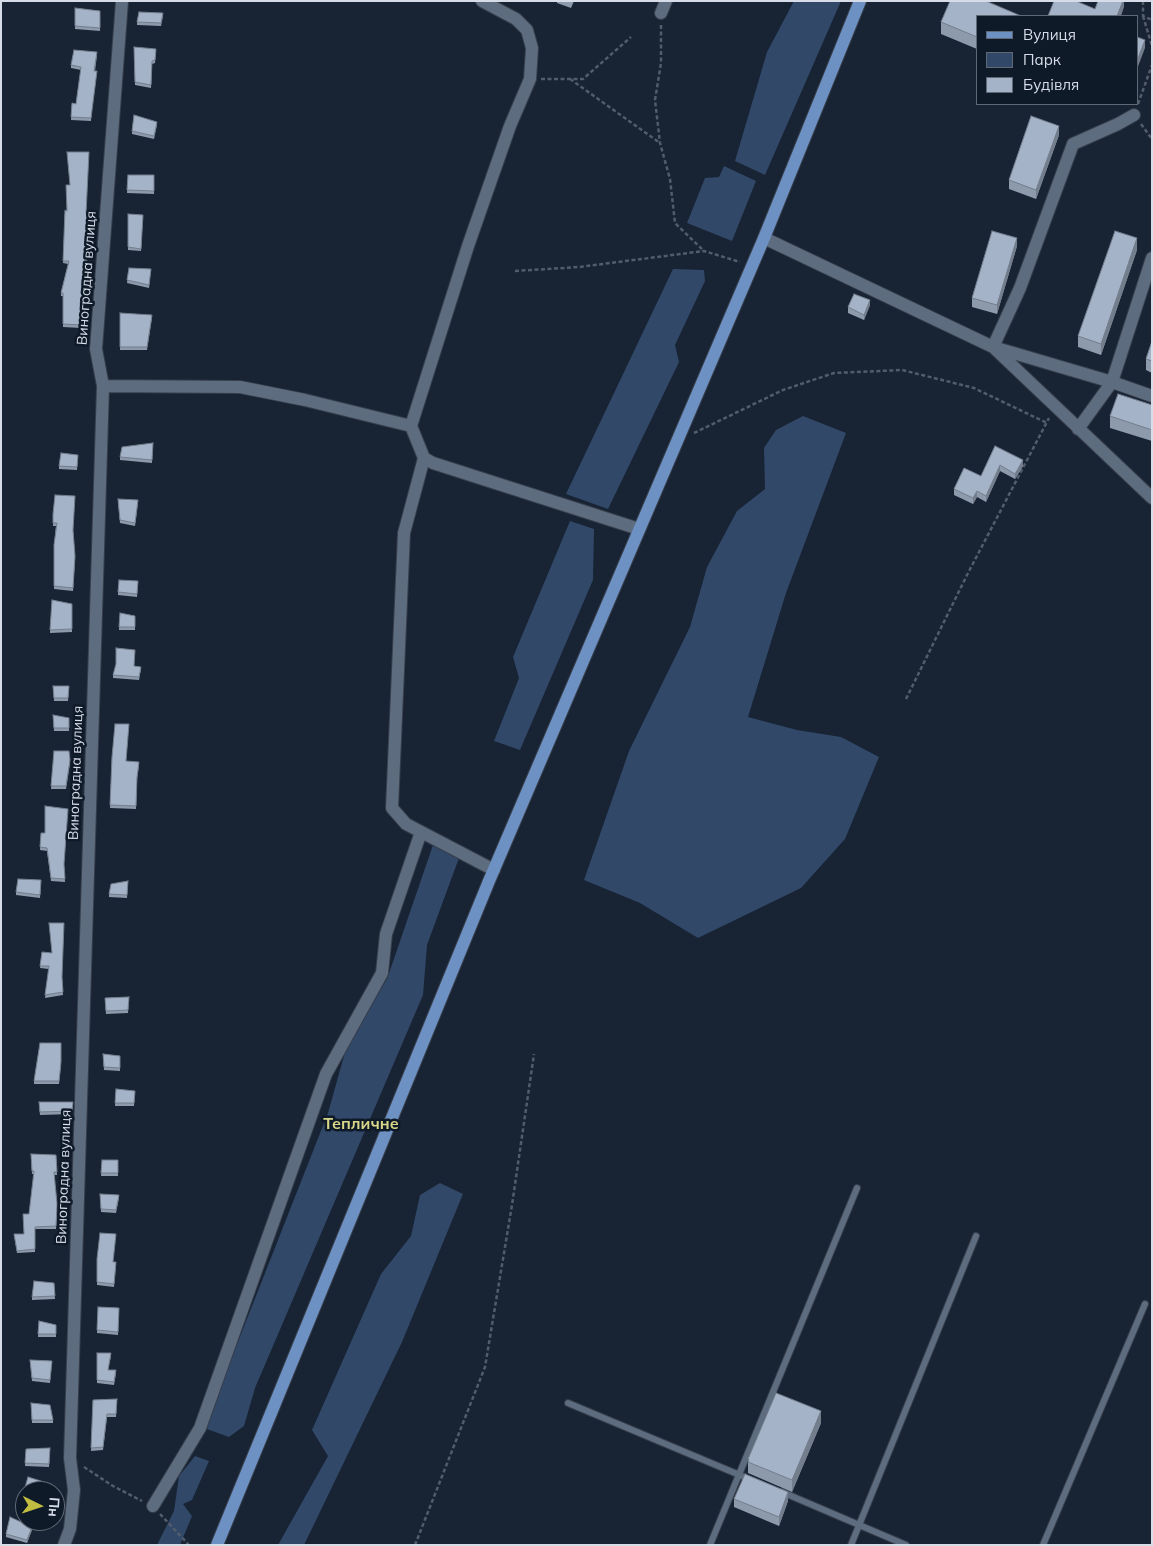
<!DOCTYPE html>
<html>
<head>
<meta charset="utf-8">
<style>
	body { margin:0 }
	#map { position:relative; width:1153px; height:1546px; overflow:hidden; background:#182333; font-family:Mulish,sans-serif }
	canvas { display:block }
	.frame { position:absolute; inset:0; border:2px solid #d6dde8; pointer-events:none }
	.legend { position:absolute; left:976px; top:15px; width:162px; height:90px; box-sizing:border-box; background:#0f1a29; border:1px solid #5f6875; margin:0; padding:6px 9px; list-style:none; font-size:15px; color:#d6dde8 }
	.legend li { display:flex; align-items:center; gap:10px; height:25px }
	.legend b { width:25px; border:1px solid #5f6875 }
	.north { position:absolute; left:15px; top:1481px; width:50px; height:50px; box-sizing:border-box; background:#0f1a29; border:1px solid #5f6875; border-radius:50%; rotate:94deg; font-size:14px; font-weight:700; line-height:20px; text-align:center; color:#d6dde8 }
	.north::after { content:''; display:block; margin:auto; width:18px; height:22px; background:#c1bd40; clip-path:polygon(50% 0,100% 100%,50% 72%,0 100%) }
</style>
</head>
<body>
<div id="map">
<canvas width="1153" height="1546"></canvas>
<div class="frame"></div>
<ul class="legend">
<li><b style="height:6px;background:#6e91c4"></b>Вулиця</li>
<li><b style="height:14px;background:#314869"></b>Парк</li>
<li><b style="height:14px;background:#a4b3c8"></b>Будівля</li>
</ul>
<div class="north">Пн</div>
</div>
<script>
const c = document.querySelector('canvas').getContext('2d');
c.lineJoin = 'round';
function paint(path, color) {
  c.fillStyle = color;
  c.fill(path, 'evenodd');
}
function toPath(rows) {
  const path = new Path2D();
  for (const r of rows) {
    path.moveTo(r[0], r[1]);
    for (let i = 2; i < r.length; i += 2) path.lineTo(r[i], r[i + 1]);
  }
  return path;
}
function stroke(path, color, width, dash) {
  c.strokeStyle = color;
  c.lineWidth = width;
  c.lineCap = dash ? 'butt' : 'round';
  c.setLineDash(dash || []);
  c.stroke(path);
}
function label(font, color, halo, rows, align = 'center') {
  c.font = font + ' Mulish,sans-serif';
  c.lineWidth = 5;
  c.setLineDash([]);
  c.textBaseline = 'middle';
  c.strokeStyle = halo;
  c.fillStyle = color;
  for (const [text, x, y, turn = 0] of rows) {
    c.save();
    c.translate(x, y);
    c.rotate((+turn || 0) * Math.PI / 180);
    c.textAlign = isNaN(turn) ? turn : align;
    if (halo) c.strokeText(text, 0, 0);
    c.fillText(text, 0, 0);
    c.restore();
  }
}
const green = toPath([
	[794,1,841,1,765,175,735,161,767,52],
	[724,166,756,181,732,241,687,223,705,178,719,177],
	[673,269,704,270,705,281,675,345,679,362,608,509,566,494],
	[803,416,846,433,786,593,748,717,797,730,841,737,879,757,845,839,801,888,698,938,640,903,584,880,629,751,690,627,707,567,737,511,765,489,764,448,776,430],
	[570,521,594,529,593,580,520,750,494,741,519,678,513,657],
	[433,845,459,858,427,945,423,995,255,1388,244,1426,229,1437,204,1428,328,1113,347,1045,387,979],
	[440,1183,463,1194,402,1342,304,1545,278,1545,328,1456,312,1430,381,1274,411,1236,420,1195],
	[195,1456,209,1461,192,1500,183,1504,192,1516,180,1545,157,1545,174,1511,179,1476]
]);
const path = toPath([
	[1143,1,1143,16,1152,20],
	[1143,16,1152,46],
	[661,25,661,63,655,100,660,143,670,179,675,223,704,251],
	[541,79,583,79,631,37],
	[570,79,660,143],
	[1138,104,1152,65],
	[1141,124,1152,139],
	[515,271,579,267,704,251,740,262],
	[694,433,783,390,834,373,902,370,974,388,1047,423],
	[906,699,967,575,1049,418],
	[84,1467,113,1486,142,1501],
	[160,1514,189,1545],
	[415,1545,485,1367,512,1205,534,1054]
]);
const service = toPath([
	[568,1403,742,1476],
	[782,1492,906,1545],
	[710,1545,857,1188],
	[851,1545,976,1236],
	[1043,1545,1145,1304]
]);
const minor = toPath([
	[661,13,666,1],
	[1134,115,1118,124,1073,144,1020,288,993,347,1152,498],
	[764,238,993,347,1112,382,1152,396],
	[103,386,240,387,305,400,411,426,424,458,433,463,639,529],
	[411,426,468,246,510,126,530,79,532,48,527,30,516,19,482,1],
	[1078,429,1112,382,1152,258],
	[424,458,404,533,392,808,406,824,494,870],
	[153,1506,200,1428,326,1074,382,973,386,934,421,832],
	[64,1545,70,1529,74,1490,70,1458,103,386,96,349,122,1]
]);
const primary = toPath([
	[217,1545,489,881,764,238,860,1]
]);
const wall = toPath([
	[557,1,574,1,571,8,557,3],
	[75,8,100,11,100,31,75,29],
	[163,16,161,26,137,25,137,22],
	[977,16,977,49,941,34,941,22],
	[134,47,156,52,155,63,152,64,151,88,135,85],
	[97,55,95,71,91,121,71,120,72,103,76,104,81,70,71,68,71,65],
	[157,125,154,139,132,134,132,131],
	[1059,135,1036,199,1009,189,1009,180],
	[128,175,154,175,154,194,127,193],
	[65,210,86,214,81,328,63,327,63,296,61,296,61,293,68,264,63,263],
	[128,214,143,215,141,251,128,250],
	[1017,246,997,314,972,307,972,298],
	[1137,250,1101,355,1078,347,1078,336],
	[129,268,151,269,149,288,127,283],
	[870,305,864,320,848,313,848,307],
	[120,313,152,318,147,350,120,350],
	[1152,341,1152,373,1146,370,1146,359],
	[1152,405,1152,441,1110,428,1110,416],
	[153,443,152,463,120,460,120,457],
	[995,446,1023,466,1015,479,1000,471,986,502,977,497,973,504,954,495,954,489,981,476],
	[78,455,77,470,59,469,59,466],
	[118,502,138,503,135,526,120,523],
	[53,514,73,531,75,559,73,591,54,589,54,545,56,526,53,526],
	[138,581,137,597,118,595,118,592],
	[52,600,72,604,72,632,50,633],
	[120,613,135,616,135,630,119,630],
	[134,666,141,669,139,680,113,678,113,675],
	[53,686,69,686,68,701,54,701],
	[53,715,69,718,69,731,54,731],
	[54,751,70,763,66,789,51,789],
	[112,757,139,765,137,780,136,809,110,808],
	[41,833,64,866,65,882,51,881,47,851,40,850],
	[41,880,40,898,16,895,16,892],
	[128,881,127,898,109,897,109,894],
	[42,952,62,978,63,995,45,998,49,969,40,968],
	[129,997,128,1013,106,1014,105,998],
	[103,1054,120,1056,120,1071,104,1070],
	[61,1065,59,1084,34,1084,34,1081],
	[116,1089,135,1091,134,1106,115,1106],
	[73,1102,72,1114,40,1115,39,1105],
	[31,1154,56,1155,57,1175,54,1175,57,1204,56,1229,35,1229,35,1252,17,1253,14,1234,24,1234,29,1214,34,1174,32,1174],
	[102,1160,118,1160,118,1176,101,1176],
	[100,1194,119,1198,116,1213,101,1212],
	[97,1259,113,1262,116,1265,114,1287,97,1285],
	[54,1283,55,1299,32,1300,32,1297],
	[98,1307,119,1308,118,1335,97,1333],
	[39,1321,56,1325,56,1337,38,1337],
	[97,1353,111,1356,108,1370,116,1373,114,1385,97,1383],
	[30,1360,52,1361,50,1383,32,1381],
	[117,1399,116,1417,107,1417,103,1450,91,1451,93,1400],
	[31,1403,53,1420,53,1423,32,1423],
	[821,1423,792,1492,748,1473,748,1459],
	[50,1448,49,1467,25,1466,26,1449],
	[734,1499,788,1501,779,1526,734,1507],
	[32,1530,27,1543,6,1537,6,1534]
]);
const shadedWall = toPath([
	[1123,1,1124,1,1124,7,1121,16,1117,16],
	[1145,40,1145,48,1137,69,1137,61],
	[1059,126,1059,135,1036,199,1036,190],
	[1017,238,1017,246,997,314,997,305],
	[1137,238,1137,250,1101,355,1101,344],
	[870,300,870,305,864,320,864,315],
	[1023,460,1023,466,1015,479,1015,474],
	[1000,465,1000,471,986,502,986,496],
	[977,491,977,497,973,504,973,498],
	[821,1411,821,1423,792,1492,792,1480],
	[788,1492,788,1501,779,1526,779,1517],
	[32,1527,32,1530,27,1543,27,1540]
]);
const building = toPath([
	[950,1,986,1,1021,16,977,16,977,37,941,22,950,1],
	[1054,1,1076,1,1095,9,1098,1,1123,1,1117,16,1048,16,1054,1],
	[75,8,100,11,100,28,75,26,75,8],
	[139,12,163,13,161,23,137,22,139,12],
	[1137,37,1145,40,1137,61,1137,37],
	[134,47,156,49,155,60,152,61,151,85,135,82,134,47],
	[74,50,97,52,94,71,97,71,91,118,71,117,72,103,76,104,81,67,71,65,74,50],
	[134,115,157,122,154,136,132,131,134,115],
	[1031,116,1059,126,1036,190,1009,180,1031,116],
	[67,152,89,152,86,214,88,214,86,247,88,247,81,325,63,324,63,293,61,293,69,261,63,261,65,210,67,211,66,185,70,185,67,152],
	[128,175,154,175,154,191,127,190,128,175],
	[128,214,143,215,141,249,128,247,128,214],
	[992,231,1017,238,997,305,972,298,992,231],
	[1115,231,1137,238,1101,344,1078,336,1115,231],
	[129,268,151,269,149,285,127,280,129,268],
	[854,294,870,300,864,315,848,307,854,294],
	[120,313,152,315,147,347,120,347,120,313],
	[1152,341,1152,361,1146,359,1152,341],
	[1118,394,1152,405,1152,430,1110,416,1118,394],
	[153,443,152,460,120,457,122,447,153,443],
	[995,446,1023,460,1015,474,1000,465,986,496,977,491,973,498,954,489,964,468,981,476,995,446],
	[61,453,78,455,77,467,59,466,61,453],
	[55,495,75,496,73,530,75,556,73,588,54,586,54,545,57,523,53,523,53,514,55,495],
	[118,499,138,500,135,523,120,520,118,499],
	[119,580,138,581,137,594,118,592,119,580],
	[52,600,72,604,72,629,50,630,52,600],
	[120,613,135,616,135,627,119,627,120,613],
	[116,648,135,650,134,666,141,667,139,677,113,675,116,664,116,648],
	[53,686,69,686,68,698,54,698,53,686],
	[53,715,69,718,69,728,54,728,53,715],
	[115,724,129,724,126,761,139,762,137,777,136,806,110,805,112,757,115,724],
	[54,751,69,751,70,760,66,786,51,786,54,751],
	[45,806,68,809,64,864,65,879,51,878,47,848,40,847,41,833,45,833,45,806],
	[18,879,41,880,40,895,16,892,18,879],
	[128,881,127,895,109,894,111,884,128,881],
	[49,923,64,923,62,977,63,992,45,995,49,966,40,966,42,952,52,953,49,923],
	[129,997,128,1010,106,1011,105,998,129,997],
	[40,1043,61,1043,61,1062,59,1081,34,1081,40,1043],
	[103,1054,120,1056,120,1068,104,1067,103,1054],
	[116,1089,135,1091,134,1103,115,1103,116,1089],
	[39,1102,73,1102,72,1111,40,1112,39,1102],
	[31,1154,56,1155,57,1172,54,1172,57,1204,56,1226,35,1227,35,1249,17,1251,14,1234,24,1234,23,1214,29,1214,34,1171,32,1171,31,1154],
	[102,1160,118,1160,118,1173,101,1173,102,1160],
	[100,1194,119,1195,116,1210,101,1209,100,1194],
	[100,1233,116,1234,113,1262,116,1262,114,1284,97,1282,97,1259,100,1233],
	[34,1281,54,1283,55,1296,32,1297,34,1281],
	[98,1307,119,1308,118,1332,97,1330,98,1307],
	[39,1321,56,1325,56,1334,38,1334,39,1321],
	[97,1353,111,1353,108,1370,116,1370,114,1382,97,1380,97,1353],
	[30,1360,52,1361,50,1380,32,1378,30,1360],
	[776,1393,821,1411,792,1480,748,1462,749,1460,748,1459,776,1393],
	[117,1399,116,1414,107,1414,103,1447,91,1448,93,1400,117,1399],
	[31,1403,50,1405,53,1420,32,1420,31,1403],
	[50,1448,49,1464,25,1463,26,1449,50,1448],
	[745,1474,788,1492,779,1517,734,1499,745,1474],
	[28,1477,44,1482,42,1491,25,1491,25,1498,22,1498,28,1477],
	[10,1517,32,1527,27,1540,6,1534,10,1517]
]);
const streetNames = [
	["Виноградна вулиця",87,278,-86],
	["Виноградна вулиця",76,773,-88],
	["Виноградна вулиця",64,1177,-88]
];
const quarterNames = [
	["Тепличне",361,1124]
];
paint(green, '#314869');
stroke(service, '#363e4b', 8);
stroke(minor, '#363e4b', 14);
stroke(primary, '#363e4b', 14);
stroke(path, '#525c6a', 2.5, [4, 2.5]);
stroke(service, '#5e6c7f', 6);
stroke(minor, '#5e6c7f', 12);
stroke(primary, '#6e91c4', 12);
paint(wall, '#8d9aac');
paint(shadedWall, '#737d8c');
paint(building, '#a4b3c8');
stroke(building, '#737d8c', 1);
label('14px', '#d6dde8', '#0f1a29', streetNames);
label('bold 16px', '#d8d788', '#0f1a29', quarterNames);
</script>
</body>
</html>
